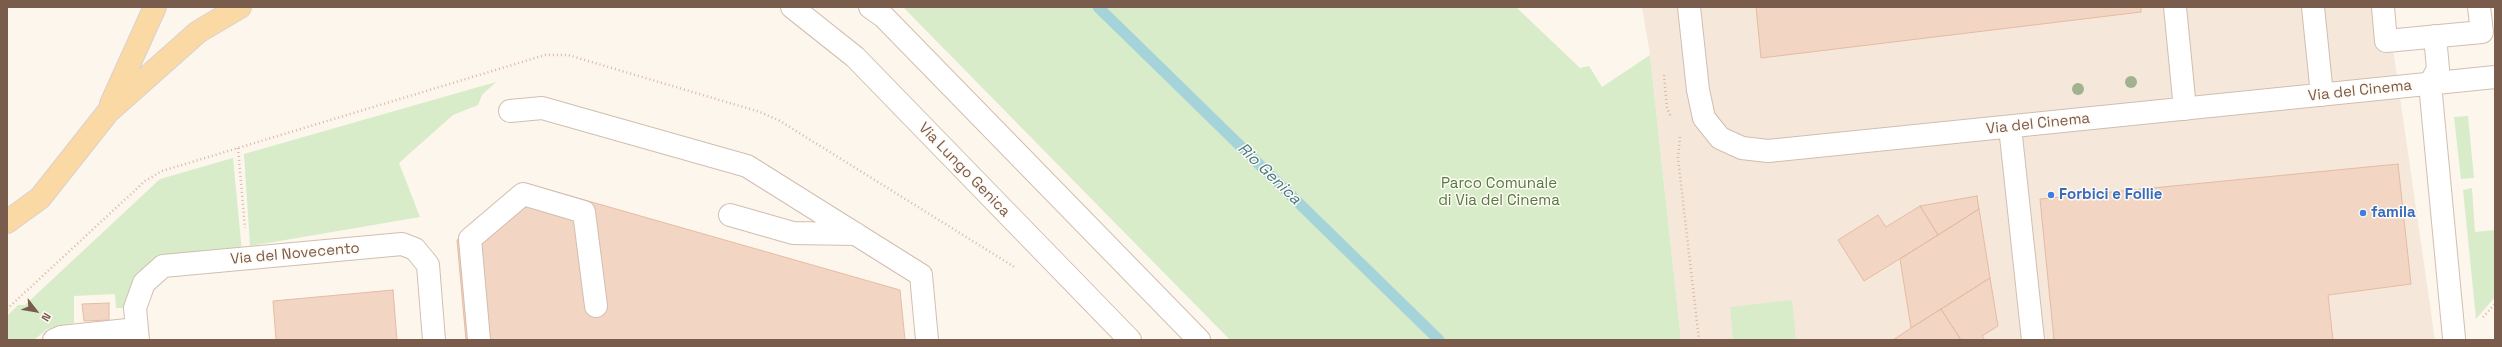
<!DOCTYPE html>
<html>
<head>
<meta charset="utf-8">
<style>
	body { margin:0 }
	#map { position:relative; width:2502px; height:347px; overflow:hidden; background:#fdf6ec; font-family:"Space Grotesk",sans-serif }
	canvas { display:block }
	.frame { position:absolute; inset:0; border:8px solid #7a5c4d; pointer-events:none }
	.north { position:absolute; left:16px; top:291px; width:40px; height:40px; -webkit-text-stroke:3px #fffaf3; paint-order:stroke; rotate:121deg; font-size:11px; font-weight:700; line-height:16px; text-align:center; color:#7a5c4d }
	.north::after { content:''; display:block; margin:auto; width:14px; height:18px; background:#7a5c4d; clip-path:polygon(50% 0,100% 100%,50% 72%,0 100%) }
</style>
</head>
<body>
<div id="map">
<canvas width="2502" height="347"></canvas>
<div class="frame"></div>
<div class="north">N</div>
</div>
<script>
const c = document.querySelector('canvas').getContext('2d');
c.lineJoin = 'round';
function paint(path, color) {
  c.fillStyle = color;
  c.fill(path, 'evenodd');
}
function toPath(rows) {
  const path = new Path2D();
  for (const r of rows) {
    path.moveTo(r[0], r[1]);
    for (let i = 2; i < r.length; i += 2) path.lineTo(r[i], r[i + 1]);
  }
  return path;
}
function stroke(path, color, width, dash) {
  c.strokeStyle = color;
  c.lineWidth = width;
  c.lineCap = dash ? 'butt' : 'round';
  c.setLineDash(dash || []);
  c.stroke(path);
}
function label(font, color, halo, rows, align = 'center') {
  c.font = font + ' "Space Grotesk",sans-serif';
  c.lineWidth = 3;
  c.setLineDash([]);
  c.textBaseline = 'middle';
  c.strokeStyle = halo;
  c.fillStyle = color;
  for (const [text, x, y, turn = 0] of rows) {
    c.save();
    c.translate(x, y);
    c.rotate((+turn || 0) * Math.PI / 180);
    c.textAlign = isNaN(turn) ? turn : align;
    if (halo) c.strokeText(text, 0, 0);
    c.fillText(text, 0, 0);
    c.restore();
  }
}
const residential = toPath([
	[1642,7,2387,7,2435,340,1681,340,1650,55]
]);
const green = toPath([
	[903,7,1516,7,1580,68,1589,66,1602,87,1650,55,1681,340,1230,340],
	[496,82,482,95,478,105,453,115,399,163,420,217,250,246,244,154],
	[2468,116,2474,178,2461,179,2454,117],
	[233,158,242,252,158,258,128,308,116,308,115,294,74,296,74,323,47,329,34,340,7,340,7,316,18,305,25,305,160,179],
	[2472,188,2475,232,2495,230,2495,297,2476,319,2463,190],
	[1792,300,1796,340,1733,340,1730,307]
]);
const stream = toPath([
	[1098,7,1439,340]
]);
const building = toPath([
	[1756,7,2141,7,2141,12,1761,58,1756,7],
	[2398,164,2411,284,2328,295,2333,340,2054,340,2040,199,2398,164],
	[525,183,900,290,905,340,466,340,457,240,525,183],
	[1977,196,1979,209,1938,235,1920,206,1977,196],
	[1920,206,1938,235,1864,281,1838,240,1878,215,1886,227,1920,206],
	[1979,209,1990,278,1911,328,1900,259,1979,209],
	[1990,278,1998,326,1982,336,1985,340,1961,340,1941,309,1990,278],
	[393,290,397,340,276,340,273,301,393,290],
	[109,303,109,320,84,321,82,304,109,303],
	[1941,309,1961,340,1893,340,1911,328,1941,309]
]);
const path = toPath([
	[1664,75,1667,108,1671,117],
	[1680,137,1678,158,1699,340],
	[238,148,245,228],
	[7,309,145,181,162,171,545,55,568,55,760,112,780,121,1016,268],
	[2483,317,2495,304]
]);
const minor = toPath([
	[792,7,855,57,1130,340],
	[870,7,884,17,1199,340],
	[1689,7,1698,90,1704,118,1720,138,1742,148,1768,151,2495,77],
	[2175,7,2185,109],
	[2313,7,2322,95],
	[2383,7,2386,41,2482,32,2479,7],
	[2435,36,2438,69,2430,84,2454,338],
	[510,111,542,108,747,166,921,275,927,340],
	[2010,127,2033,340],
	[730,215,793,233,856,234],
	[54,340,61,337,137,329],
	[138,340,135,308,144,283,163,266,402,244,415,249,428,265,434,340],
	[479,340,470,239,523,194,584,212,596,306]
]);
const major = toPath([
	[111,104,155,7],
	[7,222,40,198,108,112,198,32,240,7]
]);
const trees = [
	[2131,82],
	[2078,89]
];
const markers = [
	[2051,195,4,"#3f7fe0"],
	[2363,213,4,"#3f7fe0"]
];
const streetNames = [
	["Via del Cinema",2360,91,-6],
	["Via del Cinema",2038,124,-6],
	["Via Lungo Genica",964,170,46],
	["Via del Novecento",295,254,-5]
];
const parkNames = [
	["Parco Comunale",1499,184],
	["di Via del Cinema",1499,201]
];
const shopNames = [
	["Forbici e Follie",2059,195],
	["famila",2371,213]
];
const waterNames = [
	["Rio Genica",1269,174,44]
];
paint(residential, '#f5e8da');
paint(green, '#d8ecc9');
stroke(stream, '#a5d3da', 11);
paint(building, '#f3d5c3');
stroke(building, '#e6bba3', 1);
stroke(minor, '#d1beb0', 24);
stroke(major, '#dad1cd', 24);
stroke(path, '#d9b8a5', 2.5, [1, 3]);
stroke(minor, '#fff', 22);
stroke(major, '#fbd9a5', 22);
c.fillStyle = '#a0b28e';
for (const [x, y] of trees) {
  c.beginPath();
  c.arc(x, y, 6, 0, 2 * Math.PI);
  c.fill();
}
for (const [x, y, r, color] of markers) {
  const dot = new Path2D();
  dot.arc(x, y, r, 0, 2 * Math.PI);
  c.fillStyle = color;
  c.fill(dot);
  stroke(dot, '#fffaf3', 1.5);
}
label('15px', '#7a5c4d', '#fffaf3', streetNames);
label('15px', '#537a41', '#fffaf3', parkNames);
label('bold 15px', '#366cbe', '#fffaf3', shopNames, 'left');
label('italic 16px', '#437c86', '#fffaf3', waterNames);
</script>
</body>
</html>
